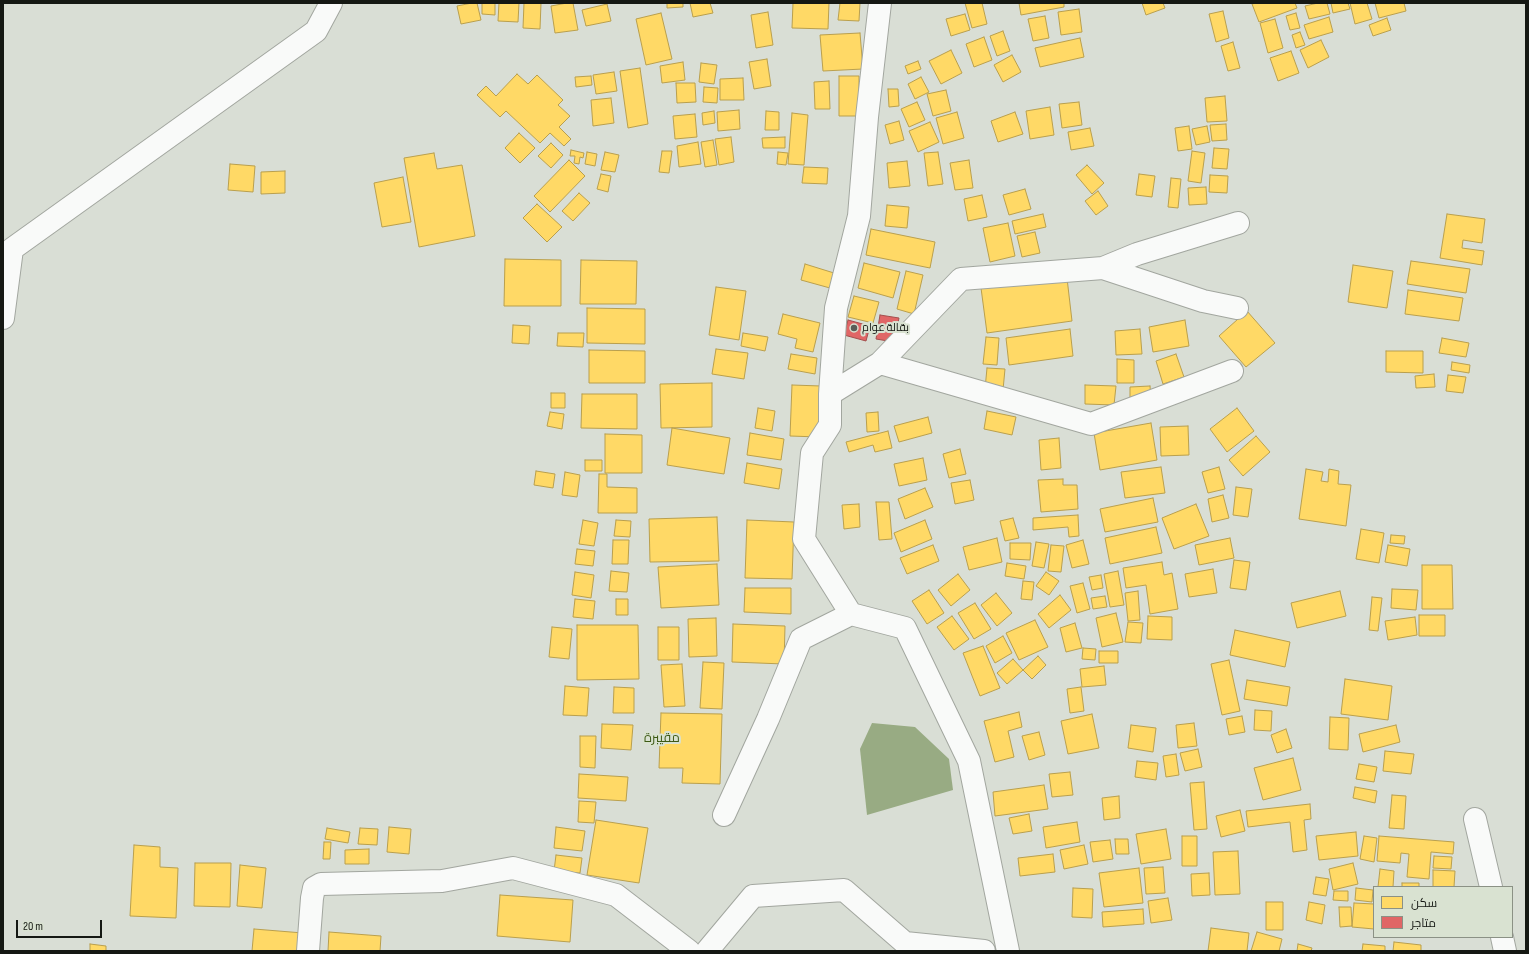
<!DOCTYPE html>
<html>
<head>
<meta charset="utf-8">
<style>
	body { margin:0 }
	#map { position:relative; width:1529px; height:954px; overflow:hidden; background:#d9ded5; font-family:"Sofia Sans Condensed",Cairo,sans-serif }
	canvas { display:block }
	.frame { position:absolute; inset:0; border:4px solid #151813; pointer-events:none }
	.legend { position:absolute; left:1373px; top:886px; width:140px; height:52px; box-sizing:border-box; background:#d9e2d1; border:1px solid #8b9185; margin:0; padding:5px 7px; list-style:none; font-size:12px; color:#151813 }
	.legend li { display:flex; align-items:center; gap:8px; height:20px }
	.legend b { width:20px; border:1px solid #8b9185 }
	.scale { position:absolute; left:16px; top:920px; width:86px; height:18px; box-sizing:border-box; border:2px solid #151813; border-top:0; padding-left:5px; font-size:12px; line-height:14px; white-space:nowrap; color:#151813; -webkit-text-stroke:3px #d9e2d1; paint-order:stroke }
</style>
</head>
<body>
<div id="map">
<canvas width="1529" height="954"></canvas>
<div class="frame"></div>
<ul class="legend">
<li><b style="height:11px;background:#ffd966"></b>سكن</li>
<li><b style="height:11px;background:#e06666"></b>متاجر</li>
</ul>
<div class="scale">20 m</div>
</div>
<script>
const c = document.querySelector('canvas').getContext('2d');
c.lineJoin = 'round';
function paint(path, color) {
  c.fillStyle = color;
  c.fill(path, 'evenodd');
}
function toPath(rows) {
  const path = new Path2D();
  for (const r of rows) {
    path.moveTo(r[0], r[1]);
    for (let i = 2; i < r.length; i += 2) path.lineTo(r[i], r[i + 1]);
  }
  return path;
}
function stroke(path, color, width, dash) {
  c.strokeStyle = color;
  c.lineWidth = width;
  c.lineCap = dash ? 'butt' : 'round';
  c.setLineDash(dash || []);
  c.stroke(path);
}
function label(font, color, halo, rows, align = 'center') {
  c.font = font + ' "Sofia Sans Condensed",Cairo,sans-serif';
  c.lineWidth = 4;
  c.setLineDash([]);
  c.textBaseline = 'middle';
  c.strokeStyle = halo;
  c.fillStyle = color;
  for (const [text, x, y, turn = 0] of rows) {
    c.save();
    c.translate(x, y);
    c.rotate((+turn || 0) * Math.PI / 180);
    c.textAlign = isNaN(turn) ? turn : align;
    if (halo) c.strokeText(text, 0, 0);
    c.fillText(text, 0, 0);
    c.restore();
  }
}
const water = toPath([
	[872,723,915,727,949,759,953,790,867,815,860,749]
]);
const homes = toPath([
	[472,3,477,3,481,20,461,24,457,6,472,3],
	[482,3,495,3,495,15,482,14,482,3],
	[499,3,519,3,518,22,498,21,499,3],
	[524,3,541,3,540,29,523,28,524,3],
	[567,3,573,3,578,30,555,33,551,6,567,3],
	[667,3,683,3,683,7,667,8,667,3],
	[690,3,710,3,713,13,693,17,690,3],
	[793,3,829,3,828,29,792,28,793,3],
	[840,3,860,3,859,21,838,20,840,3],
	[965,3,982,3,987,24,972,28,965,3],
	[1019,3,1064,3,1064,7,1021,15,1019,3],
	[1142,3,1163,3,1165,8,1146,15,1142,3],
	[1256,3,1295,3,1297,8,1259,22,1252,4,1256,3],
	[1318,3,1327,3,1330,14,1309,19,1305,6,1318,3],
	[1331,3,1348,3,1350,9,1333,13,1331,3],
	[1350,3,1367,3,1372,19,1355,24,1350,3],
	[1375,3,1404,3,1406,11,1379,18,1375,3],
	[607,4,611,21,586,26,582,10,607,4],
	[1079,9,1082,32,1061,35,1058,12,1079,9],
	[1223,11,1229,38,1216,42,1209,14,1223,11],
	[768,12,773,45,756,48,751,15,768,12],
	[661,13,672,59,646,65,636,19,661,13],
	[1296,13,1300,28,1290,30,1286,16,1296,13],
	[965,14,970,30,951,36,946,19,965,14],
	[1045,16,1049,38,1033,41,1028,19,1045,16],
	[1329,17,1333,32,1309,39,1304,25,1329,17],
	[1387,18,1391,30,1373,36,1369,25,1387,18],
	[1275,19,1283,48,1268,53,1260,23,1275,19],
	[1003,31,1010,51,997,56,990,36,1003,31],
	[1300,32,1305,45,1296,48,1292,35,1300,32],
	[860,33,863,69,823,71,820,35,860,33],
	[984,37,992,60,974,67,966,44,984,37],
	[1080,38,1084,57,1040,67,1035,48,1080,38],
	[1321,40,1329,57,1308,68,1300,50,1321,40],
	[1233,42,1240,68,1228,71,1221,46,1233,42],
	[951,50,962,73,941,84,929,61,951,50],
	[1291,51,1299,73,1278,81,1270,58,1291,51],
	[1012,55,1021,72,1003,82,994,65,1012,55],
	[767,59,771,86,754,89,749,62,767,59],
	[918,61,921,69,908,74,905,66,918,61],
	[683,62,685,80,662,83,660,66,683,62],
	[701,63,717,65,714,84,699,82,701,63],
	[640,68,648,124,628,128,620,71,640,68],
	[614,72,617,91,596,94,593,75,614,72],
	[517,74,528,84,537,75,563,100,558,105,570,116,559,127,571,139,564,146,550,133,540,143,506,111,500,117,477,95,486,86,496,96,517,74],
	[591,76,592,85,576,87,575,77,591,76],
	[839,76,859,76,859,116,839,116,839,76],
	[921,77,929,92,915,99,908,84,921,77],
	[743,78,744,100,720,100,720,79,743,78],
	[829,81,830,109,815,109,814,82,829,81],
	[676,83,695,83,696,102,677,103,676,83],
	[704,87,718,88,717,103,703,102,704,87],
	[888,89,898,89,899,106,889,107,888,89],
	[946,90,951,111,933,116,927,94,946,90],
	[1225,96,1227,121,1207,122,1205,98,1225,96],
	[611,98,614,123,593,126,591,100,611,98],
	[917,102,925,120,909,127,901,109,917,102],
	[1079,102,1082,125,1062,128,1059,104,1079,102],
	[1050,107,1054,135,1030,139,1026,111,1050,107],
	[739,110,740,129,718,131,717,112,739,110],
	[714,111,715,123,703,125,702,113,714,111],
	[766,111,779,112,779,130,765,130,766,111],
	[957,112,964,138,943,144,936,118,957,112],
	[1015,112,1023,134,998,142,991,121,1015,112],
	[792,113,808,115,804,165,788,164,792,113],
	[695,114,697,137,675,139,673,116,695,114],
	[899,121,904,140,890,144,885,125,899,121],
	[930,122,939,142,918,152,909,131,930,122],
	[1226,124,1227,140,1212,141,1210,125,1226,124],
	[1189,126,1192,149,1178,151,1175,128,1189,126],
	[1207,126,1210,142,1196,145,1192,129,1207,126],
	[1090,128,1094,146,1071,150,1068,132,1090,128],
	[519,133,535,148,520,163,505,148,519,133],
	[731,137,734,162,719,165,715,139,731,137],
	[785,137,785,148,763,148,762,138,785,137],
	[713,140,717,165,705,167,701,142,713,140],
	[698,142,701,164,679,167,677,146,698,142],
	[551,143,563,155,551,168,538,156,551,143],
	[1214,148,1229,149,1227,169,1212,168,1214,148],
	[571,150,584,153,583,158,580,157,579,164,574,163,575,156,570,156,571,150],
	[662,151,672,151,669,173,659,172,662,151],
	[1192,151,1205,153,1201,183,1188,181,1192,151],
	[587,152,597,154,595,166,585,164,587,152],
	[605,152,619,155,615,172,601,170,605,152],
	[778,152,788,153,786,165,777,164,778,152],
	[938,152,943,184,928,186,924,153,938,152],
	[434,153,437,169,462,165,475,236,419,247,404,158,434,153],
	[569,160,585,176,550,212,534,196,569,160],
	[969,160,973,188,955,190,950,163,969,160],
	[907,161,910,186,889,188,887,163,907,161],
	[230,164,255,166,253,192,228,190,230,164],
	[1087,165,1104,183,1092,194,1076,175,1087,165],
	[804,167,828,168,827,184,802,183,804,167],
	[285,171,285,193,261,194,261,172,285,171],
	[601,174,611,176,608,192,597,189,601,174],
	[1139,174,1155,176,1152,197,1136,195,1139,174],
	[1210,175,1228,176,1227,193,1209,192,1210,175],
	[403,177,411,222,382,227,374,183,403,177],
	[1171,178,1181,179,1178,208,1168,207,1171,178],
	[1206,187,1207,204,1189,205,1188,188,1206,187],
	[1025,189,1031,209,1009,215,1003,195,1025,189],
	[1098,191,1108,206,1096,215,1085,201,1098,191],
	[579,193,590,203,573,221,562,211,579,193],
	[982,195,987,217,968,221,964,199,982,195],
	[537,204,562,227,547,242,523,218,537,204],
	[887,205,909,207,907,228,885,226,887,205],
	[1043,214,1046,227,1015,234,1012,221,1043,214],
	[1447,214,1485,219,1482,243,1463,240,1462,248,1484,251,1482,265,1440,258,1447,214],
	[1008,223,1015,256,990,262,983,228,1008,223],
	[871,229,935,242,930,268,866,255,871,229],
	[1035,232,1040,253,1022,257,1017,236,1035,232],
	[505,259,561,260,561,306,504,306,505,259],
	[581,260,637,261,636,304,580,304,581,260],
	[1411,261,1470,269,1466,293,1407,284,1411,261],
	[864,263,900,272,893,298,858,288,864,263],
	[805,264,834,273,830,288,801,280,805,264],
	[1353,265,1393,271,1387,308,1348,302,1353,265],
	[906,271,923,275,914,314,897,309,906,271],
	[1067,278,1072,321,987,333,981,288,1067,278],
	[716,287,746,291,739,340,709,335,716,287],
	[1408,290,1463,298,1459,321,1405,314,1408,290],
	[854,296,879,302,873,323,848,317,854,296],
	[587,308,645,309,645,344,587,343,587,308],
	[1247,311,1275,343,1246,367,1219,336,1247,311],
	[783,314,820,323,813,352,795,348,797,339,778,334,783,314],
	[1185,320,1189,346,1153,352,1149,327,1185,320],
	[513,325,530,326,529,344,512,343,513,325],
	[1070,329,1073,356,1009,365,1006,338,1070,329],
	[1140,329,1142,354,1116,355,1115,331,1140,329],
	[558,333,584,333,583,347,557,346,558,333],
	[743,333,768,337,765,351,741,346,743,333],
	[986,337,999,338,997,365,983,364,986,337],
	[1442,338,1469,343,1466,357,1439,353,1442,338],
	[716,349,748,353,744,379,712,374,716,349],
	[589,350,645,351,645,383,589,383,589,350],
	[1386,351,1423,351,1423,373,1386,372,1386,351],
	[791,354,817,358,815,374,788,369,791,354],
	[1176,354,1184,377,1163,384,1156,361,1176,354],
	[1117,359,1134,360,1134,383,1117,383,1117,359],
	[1452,362,1470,365,1469,373,1451,370,1452,362],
	[987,368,1005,369,1003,390,985,389,987,368],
	[1434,374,1435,387,1416,388,1415,376,1434,374],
	[1448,375,1466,377,1463,393,1446,391,1448,375],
	[712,383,712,427,661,428,660,384,712,383],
	[792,385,821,386,819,437,790,436,792,385],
	[1085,385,1116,386,1114,405,1085,404,1085,385],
	[1150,386,1151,399,1130,401,1130,387,1150,386],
	[551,393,565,393,565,408,551,408,551,393],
	[582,394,637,394,637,429,581,428,582,394],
	[758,408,775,411,772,431,755,428,758,408],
	[1237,408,1254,431,1227,452,1210,429,1237,408],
	[987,411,1016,417,1012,435,984,429,987,411],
	[550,412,564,414,562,429,547,426,550,412],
	[878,412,879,431,867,432,866,413,878,412],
	[928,417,932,433,899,442,894,426,928,417],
	[1151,423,1157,460,1100,470,1094,433,1151,423],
	[1188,426,1189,455,1161,456,1160,427,1188,426],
	[672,428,730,438,724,474,667,465,672,428],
	[888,431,892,448,875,452,873,445,849,452,846,442,888,431],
	[750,433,784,439,781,460,747,455,750,433],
	[605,434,642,435,642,473,605,473,605,434],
	[1256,436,1270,452,1243,476,1229,460,1256,436],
	[1059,438,1061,468,1041,470,1039,440,1059,438],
	[960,449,966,474,949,478,943,454,960,449],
	[923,458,927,480,899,486,894,464,923,458],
	[585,460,602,460,602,471,585,471,585,460],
	[747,463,782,469,779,489,744,483,747,463],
	[1161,467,1165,493,1125,498,1121,472,1161,467],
	[1219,467,1225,489,1208,493,1202,472,1219,467],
	[1306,469,1323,472,1321,481,1328,482,1329,469,1339,471,1338,484,1351,485,1346,526,1299,519,1306,469],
	[536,471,555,474,553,488,534,485,536,471],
	[565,472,580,475,577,497,562,495,565,472],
	[599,474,607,474,607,487,637,488,637,513,598,513,599,474],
	[1063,479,1063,485,1077,485,1078,509,1041,512,1038,480,1063,479],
	[970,480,974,500,955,504,951,483,970,480],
	[1236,487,1252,489,1248,517,1233,515,1236,487],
	[925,488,933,507,905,519,898,499,925,488],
	[1223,495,1229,518,1212,522,1208,499,1223,495],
	[1153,498,1158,522,1105,532,1100,509,1153,498],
	[876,502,889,502,892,539,879,540,876,502],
	[859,504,860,527,844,529,842,505,859,504],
	[1196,504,1209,536,1174,549,1162,518,1196,504],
	[1078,515,1079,536,1069,537,1068,527,1033,530,1033,518,1078,515],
	[717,517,719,561,650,562,649,519,717,517],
	[1013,518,1019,538,1005,541,1000,521,1013,518],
	[583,520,598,523,594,546,579,544,583,520],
	[616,520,631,521,630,537,614,536,616,520],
	[747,520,794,522,792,579,745,578,747,520],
	[925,520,932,539,901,552,894,533,925,520],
	[1156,527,1162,553,1110,564,1105,538,1156,527],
	[1361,529,1384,533,1379,563,1356,559,1361,529],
	[1391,535,1405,536,1404,544,1390,543,1391,535],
	[997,538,1002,562,969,570,963,547,997,538],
	[1230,538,1234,558,1199,565,1195,545,1230,538],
	[613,540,629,540,628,564,612,564,613,540],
	[1083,540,1089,564,1072,568,1066,545,1083,540],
	[1036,542,1049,544,1044,568,1032,566,1036,542],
	[1010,543,1031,543,1030,560,1010,559,1010,543],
	[933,545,939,561,907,574,900,558,933,545],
	[1051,545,1064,546,1061,572,1048,571,1051,545],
	[1388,545,1410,549,1407,566,1385,562,1388,545],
	[577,549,595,551,593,566,575,564,577,549],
	[1234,560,1250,562,1246,590,1230,588,1234,560],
	[1162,562,1164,575,1172,573,1178,609,1150,614,1146,585,1126,588,1123,568,1162,562],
	[1007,563,1026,566,1024,579,1005,576,1007,563],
	[717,564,719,605,661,608,658,567,717,564],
	[1422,565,1452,565,1453,609,1422,609,1422,565],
	[1213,569,1217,593,1189,597,1185,574,1213,569],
	[611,571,629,573,627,592,609,591,611,571],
	[1118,571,1124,605,1110,607,1104,574,1118,571],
	[575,572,594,575,591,598,572,595,575,572],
	[1046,572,1059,581,1049,595,1036,586,1046,572],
	[958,574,970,590,951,606,938,590,958,574],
	[1101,575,1103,588,1092,590,1089,577,1101,575],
	[1023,581,1034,582,1032,600,1021,599,1023,581],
	[1083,583,1090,609,1077,613,1070,586,1083,583],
	[745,588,791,588,791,614,744,612,745,588],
	[1392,589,1418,590,1416,610,1391,608,1392,589],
	[929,590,944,613,927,624,912,601,929,590],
	[1138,591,1140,620,1128,621,1125,593,1138,591],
	[1340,591,1346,616,1297,628,1291,603,1340,591],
	[996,593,1012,613,997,626,981,605,996,593],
	[1060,595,1071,610,1049,628,1038,614,1060,595],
	[1105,596,1107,607,1093,609,1091,598,1105,596],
	[1372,597,1382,598,1378,631,1369,630,1372,597],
	[575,599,595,601,593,619,573,617,575,599],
	[616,599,628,599,628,615,616,615,616,599],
	[975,603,991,629,974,639,958,613,975,603],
	[1116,613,1123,642,1102,647,1096,618,1116,613],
	[1419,615,1445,615,1445,636,1419,636,1419,615],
	[952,616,969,639,954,650,937,627,952,616],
	[1148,616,1172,617,1172,640,1147,639,1148,616],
	[1415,617,1417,635,1388,640,1385,621,1415,617],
	[716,618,717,656,689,657,688,619,716,618],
	[1035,620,1048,647,1019,660,1006,633,1035,620],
	[1128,622,1143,623,1141,643,1125,642,1128,622],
	[1075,623,1082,648,1066,652,1060,628,1075,623],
	[733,624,785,626,784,664,732,662,733,624],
	[577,625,638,625,639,679,577,680,577,625],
	[552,627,572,629,569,659,549,657,552,627],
	[658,627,679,627,679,660,658,660,658,627],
	[1235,630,1290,642,1285,667,1230,655,1235,630],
	[1003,636,1012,653,995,663,986,646,1003,636],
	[983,646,1000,688,980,696,963,653,983,646],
	[1083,648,1096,649,1095,660,1082,659,1083,648],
	[1099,651,1118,651,1118,663,1099,663,1099,651],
	[1038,656,1046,665,1032,679,1023,670,1038,656],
	[1013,659,1023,670,1007,684,997,673,1013,659],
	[1229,660,1240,711,1222,715,1211,664,1229,660],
	[703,662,724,663,722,709,700,708,703,662],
	[682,664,685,706,664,707,661,665,682,664],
	[1104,666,1106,685,1082,687,1080,669,1104,666],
	[1345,679,1392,686,1388,720,1341,714,1345,679],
	[1247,680,1290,687,1287,706,1244,699,1247,680],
	[565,686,589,688,587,716,563,715,565,686],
	[614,687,634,688,634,713,613,713,614,687],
	[1081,687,1084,711,1070,713,1067,689,1081,687],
	[1255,710,1272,711,1271,731,1254,730,1255,710],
	[1019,712,1022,727,1008,731,1014,757,995,762,984,721,1019,712],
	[661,713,722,714,720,784,682,783,683,768,659,768,661,713],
	[1092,714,1099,748,1068,754,1061,721,1092,714],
	[1242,716,1245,732,1229,735,1226,719,1242,716],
	[1330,717,1349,718,1348,750,1329,749,1330,717],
	[1194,723,1197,746,1178,748,1176,725,1194,723],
	[602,724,633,725,631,750,601,748,602,724],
	[1131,725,1156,728,1153,752,1128,748,1131,725],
	[1396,725,1400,742,1363,752,1359,734,1396,725],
	[1286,729,1292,748,1277,753,1271,735,1286,729],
	[1039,732,1045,755,1029,760,1022,736,1039,732],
	[580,736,596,736,595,768,580,767,580,736],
	[1198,749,1202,767,1185,771,1180,753,1198,749],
	[1385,751,1414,754,1411,774,1383,771,1385,751],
	[1176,754,1179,775,1166,777,1163,756,1176,754],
	[1293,758,1301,790,1263,800,1254,768,1293,758],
	[1137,761,1158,763,1156,780,1135,777,1137,761],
	[1359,764,1377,767,1374,782,1356,779,1359,764],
	[1070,772,1073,795,1052,797,1049,774,1070,772],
	[579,774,628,777,626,801,578,798,579,774],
	[1204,782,1207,829,1194,830,1190,783,1204,782],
	[1044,785,1048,809,995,816,993,792,1044,785],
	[1355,787,1377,791,1375,803,1353,798,1355,787],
	[1392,795,1406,796,1404,829,1389,828,1392,795],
	[1119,796,1120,818,1104,820,1102,798,1119,796],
	[579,801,596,802,594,823,578,822,579,801],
	[1310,804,1311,819,1304,820,1307,850,1293,852,1290,822,1248,827,1246,811,1310,804],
	[1240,810,1245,831,1221,837,1216,816,1240,810],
	[1029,814,1032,831,1013,834,1009,818,1029,814],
	[596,820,648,828,639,883,587,875,596,820],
	[1077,822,1080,842,1046,848,1043,827,1077,822],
	[389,827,411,829,409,854,387,852,389,827],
	[556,827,585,831,582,851,554,848,556,827],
	[327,828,350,832,348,843,325,839,327,828],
	[360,828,378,829,377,845,358,844,360,828],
	[1166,829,1171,859,1141,864,1136,834,1166,829],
	[1356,832,1358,856,1319,860,1316,836,1356,832],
	[1182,836,1197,836,1197,866,1182,866,1182,836],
	[1364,836,1377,838,1374,862,1360,859,1364,836],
	[1379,836,1454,842,1453,854,1431,852,1429,879,1407,877,1409,854,1401,853,1400,863,1377,861,1379,836],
	[1115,839,1128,839,1129,854,1116,854,1115,839],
	[1110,840,1113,859,1093,862,1090,842,1110,840],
	[324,842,331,842,330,859,323,859,324,842],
	[134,845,160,847,160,867,178,868,176,918,130,916,134,845],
	[1084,845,1088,864,1064,869,1060,850,1084,845],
	[369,849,369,864,345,864,345,850,369,849],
	[1238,851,1240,894,1215,895,1213,852,1238,851],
	[1053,854,1055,872,1020,876,1018,858,1053,854],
	[556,855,582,858,580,873,554,871,556,855],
	[1434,856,1452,857,1451,869,1433,868,1434,856],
	[195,863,231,863,230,907,194,906,195,863],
	[1353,863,1358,884,1333,890,1329,869,1353,863],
	[240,865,266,868,262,908,237,906,240,865],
	[1163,867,1165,893,1146,894,1144,868,1163,867],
	[1139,868,1143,903,1104,907,1099,873,1139,868],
	[1380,869,1394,871,1393,887,1378,887,1380,869],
	[1433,870,1455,871,1454,887,1433,887,1433,870],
	[1209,873,1210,895,1192,896,1191,874,1209,873],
	[1316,877,1329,879,1326,896,1313,894,1316,877],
	[1402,883,1419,883,1419,887,1402,887,1402,883],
	[1073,888,1093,889,1092,918,1072,917,1073,888],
	[1356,888,1373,890,1372,902,1355,900,1356,888],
	[1334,891,1348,891,1348,901,1333,900,1334,891],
	[500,895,573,900,570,942,497,936,500,895],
	[1168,898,1172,920,1151,923,1148,901,1168,898],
	[1266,902,1283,902,1283,930,1266,930,1266,902],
	[1309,902,1325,905,1322,924,1306,920,1309,902],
	[1354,903,1374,904,1374,929,1352,927,1354,903],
	[1339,907,1351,907,1352,926,1340,927,1339,907],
	[1143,909,1144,924,1103,927,1102,912,1143,909],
	[1211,928,1249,933,1247,951,1208,951,1211,928],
	[254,929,303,933,302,951,252,951,254,929],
	[329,932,381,936,380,951,328,951,329,932],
	[1257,932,1282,939,1279,951,1251,951,1257,932],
	[1394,942,1421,945,1421,951,1393,951,1394,942],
	[90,944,106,946,106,951,90,951,90,944],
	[1298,944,1312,948,1311,951,1297,951,1298,944],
	[1363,944,1385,946,1385,951,1362,951,1363,944]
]);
const shops = toPath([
	[880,315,899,318,894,342,876,339,880,315],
	[848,320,870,326,866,341,844,335,848,320]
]);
const minor = toPath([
	[1103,268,1137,254,1238,223],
	[3,318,12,249,316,31,331,3],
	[880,363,1091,424,1232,371],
	[830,394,880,363,961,279,1103,268,1203,301,1237,308],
	[851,614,905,628,969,761,1008,951],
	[724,815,768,719,801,639,851,614,804,539,812,453,830,425,830,394,836,308,859,216,867,117,880,3],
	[1475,819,1491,887],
	[1502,937,1505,951],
	[308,951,312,898,314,888,321,884,442,881,513,868,616,895,689,951],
	[707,951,753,896,844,890,905,943,984,951]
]);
const markers = [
	[854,328,4,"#5a5d57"]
];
const poiNames = [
	["بقالة عوام",862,328]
];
const quarterNames = [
	["مقيبرة",662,739]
];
paint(water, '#98ab83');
paint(homes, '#ffd966');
stroke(homes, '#b99f4d', 1);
paint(shops, '#e06666');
stroke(shops, '#a34f4d', 1);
stroke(minor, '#a2a69f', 24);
stroke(minor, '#f9faf9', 22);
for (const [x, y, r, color] of markers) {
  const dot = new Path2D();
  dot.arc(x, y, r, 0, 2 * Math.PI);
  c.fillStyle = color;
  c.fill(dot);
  stroke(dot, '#d9e2d1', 1.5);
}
label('11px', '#151813', '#d9e2d1', poiNames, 'left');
label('13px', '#3d5914', '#d9e2d1', quarterNames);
</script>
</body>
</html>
